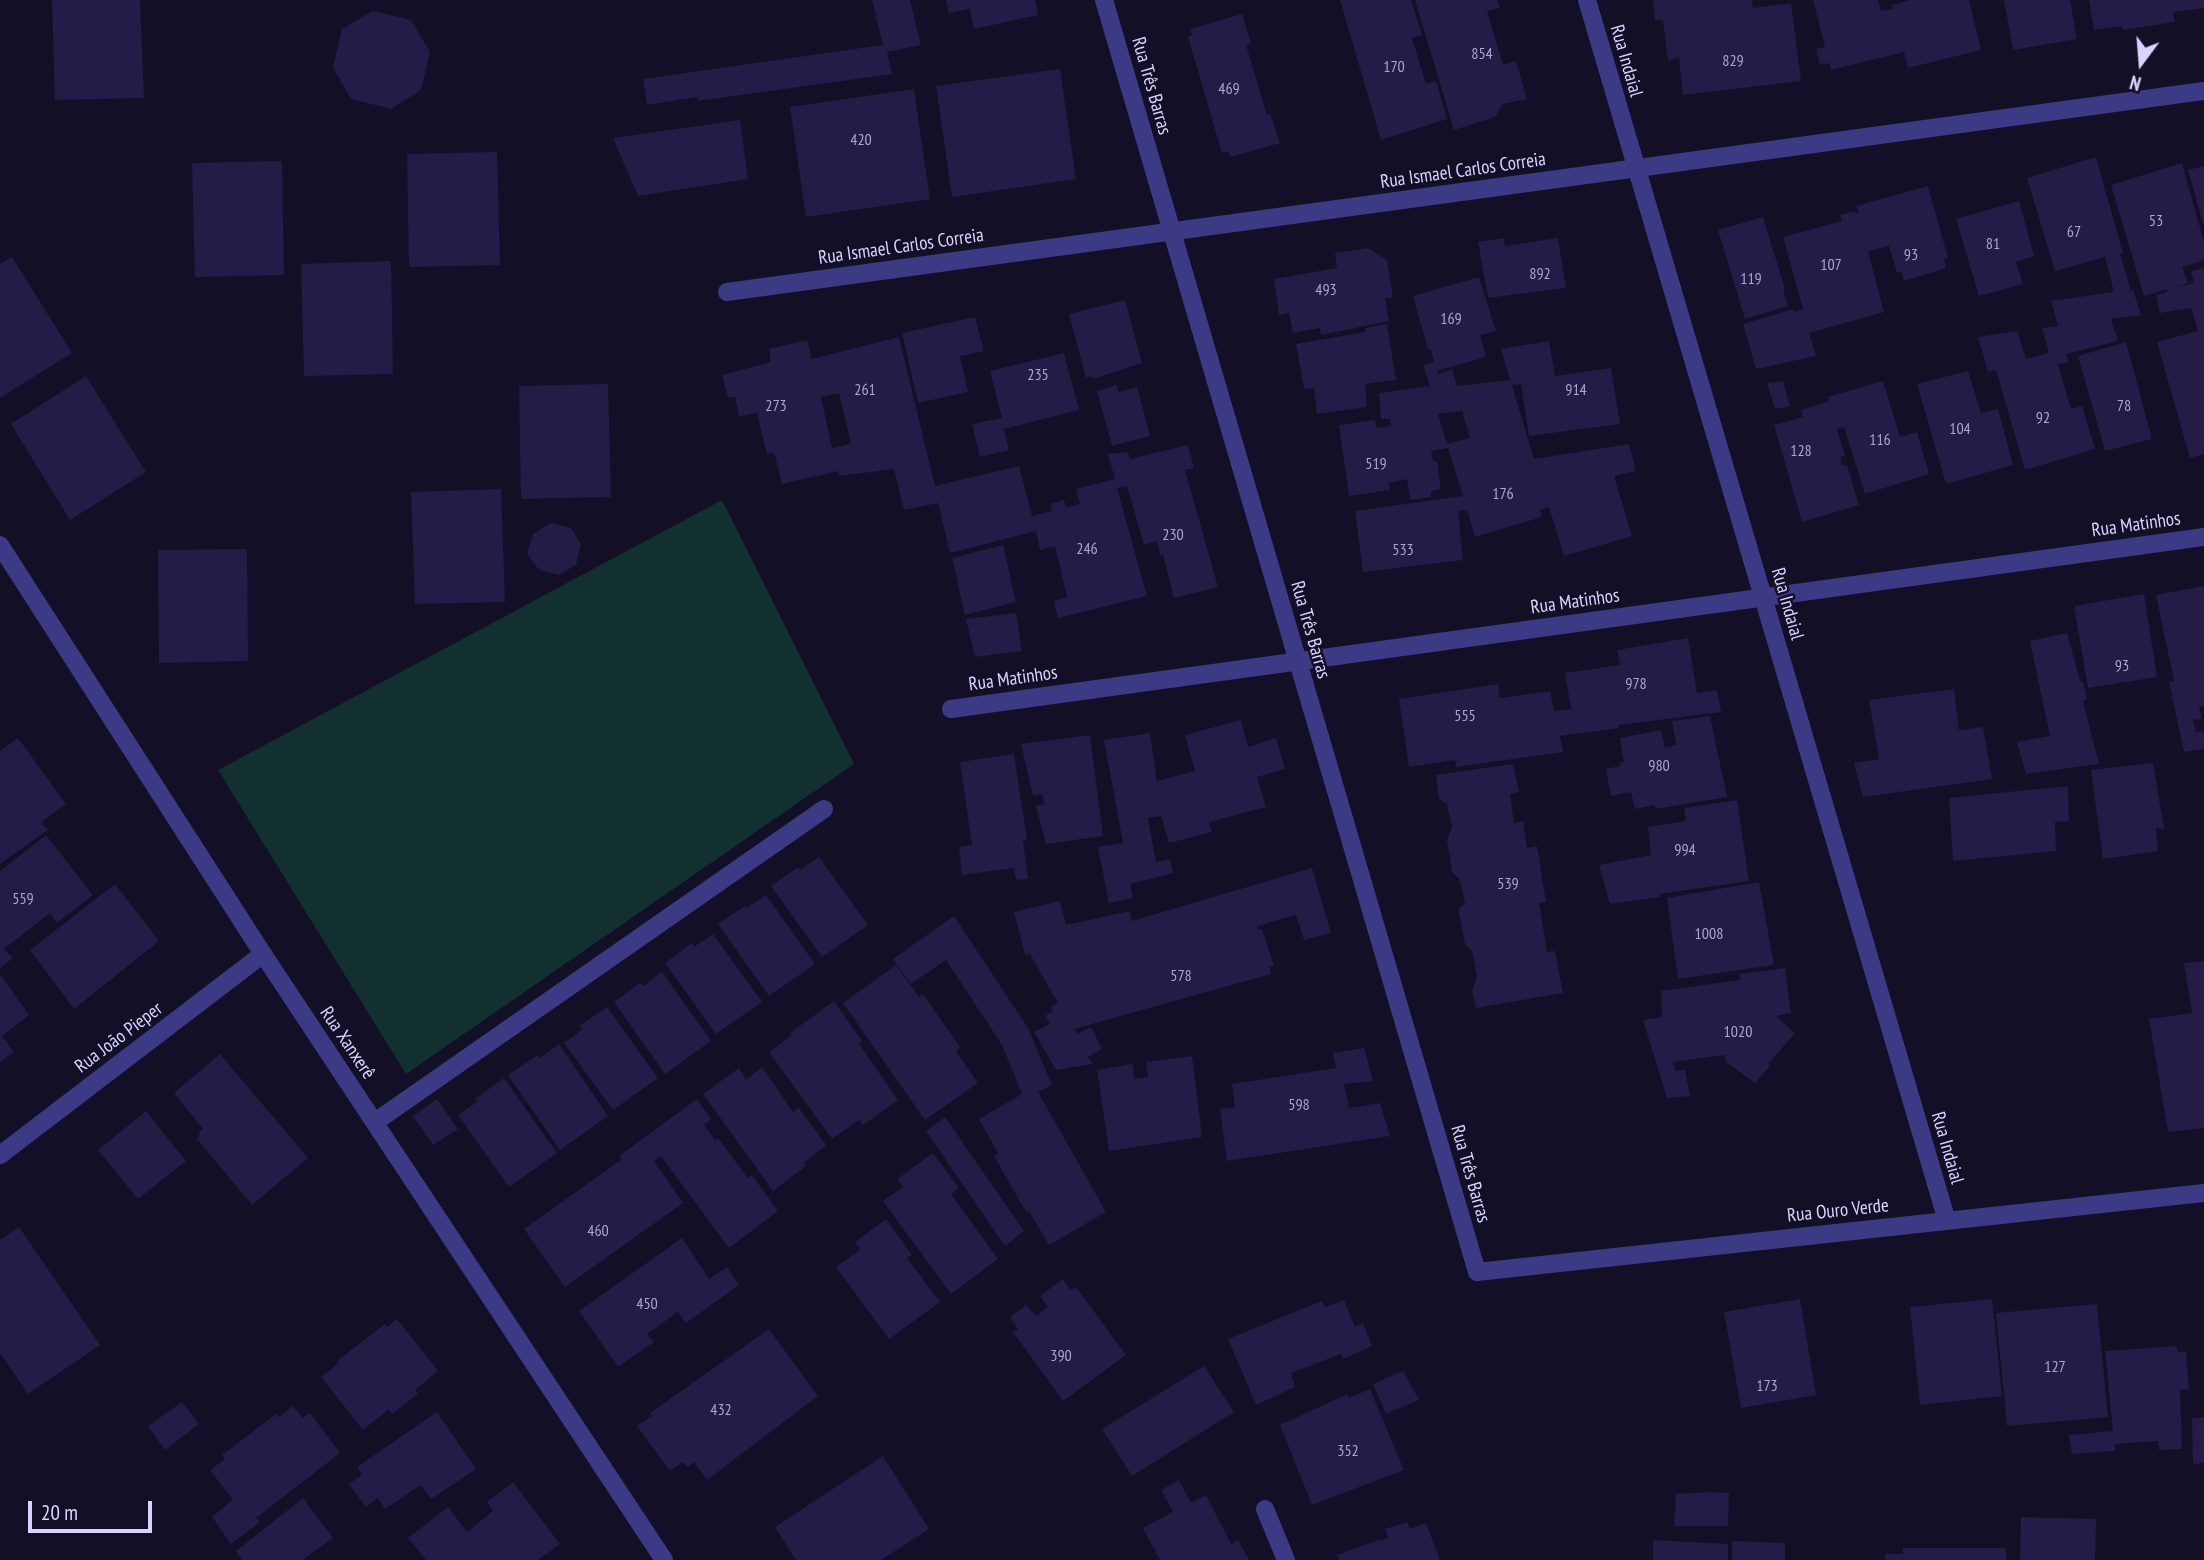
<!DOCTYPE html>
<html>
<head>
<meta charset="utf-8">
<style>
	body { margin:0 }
	#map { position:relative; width:2204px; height:1560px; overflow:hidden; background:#130f26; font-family:"PT Sans Narrow",sans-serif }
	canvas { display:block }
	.north { position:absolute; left:2106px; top:28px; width:70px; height:70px; -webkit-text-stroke:5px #130f26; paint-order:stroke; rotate:196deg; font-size:19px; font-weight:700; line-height:28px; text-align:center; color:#d9d4ff }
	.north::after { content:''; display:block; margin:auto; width:24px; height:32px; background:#d9d4ff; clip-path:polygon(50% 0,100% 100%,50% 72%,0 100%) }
	.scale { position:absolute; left:28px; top:1501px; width:124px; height:32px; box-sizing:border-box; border:4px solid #d9d4ff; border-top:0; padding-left:9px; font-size:21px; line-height:24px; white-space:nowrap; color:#d9d4ff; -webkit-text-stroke:5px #130f26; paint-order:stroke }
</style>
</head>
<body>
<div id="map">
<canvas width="2204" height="1560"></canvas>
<div class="north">N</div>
<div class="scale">20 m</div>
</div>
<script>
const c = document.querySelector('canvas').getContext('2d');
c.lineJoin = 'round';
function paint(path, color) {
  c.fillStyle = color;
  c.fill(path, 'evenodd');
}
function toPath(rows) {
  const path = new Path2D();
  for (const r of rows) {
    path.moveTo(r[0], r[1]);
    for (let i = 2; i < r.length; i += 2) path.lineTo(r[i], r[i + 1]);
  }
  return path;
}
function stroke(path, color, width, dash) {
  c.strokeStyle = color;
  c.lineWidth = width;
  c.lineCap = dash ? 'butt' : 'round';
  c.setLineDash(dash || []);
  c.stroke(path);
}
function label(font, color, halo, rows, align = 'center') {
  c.font = font + ' "PT Sans Narrow",sans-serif';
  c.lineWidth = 5;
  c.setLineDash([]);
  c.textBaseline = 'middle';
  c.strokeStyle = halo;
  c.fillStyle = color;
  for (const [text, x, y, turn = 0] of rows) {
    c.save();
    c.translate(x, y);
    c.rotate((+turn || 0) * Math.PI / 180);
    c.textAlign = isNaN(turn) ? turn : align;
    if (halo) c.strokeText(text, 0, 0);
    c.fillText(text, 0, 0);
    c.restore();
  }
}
const green = toPath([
	[722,500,854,764,406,1074,218,770]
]);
const building = toPath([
	[52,0,140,0,144,98,55,100],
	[872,0,910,0,921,45,887,52,892,74,698,101,697,97,647,105,643,79,883,45],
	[946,0,1035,0,1038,15,974,29,970,9,949,13],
	[1340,0,1411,0,1422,35,1412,38,1426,84,1436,81,1447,119,1381,140],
	[1415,0,1497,0,1500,8,1487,11,1503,65,1516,61,1527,99,1503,104,1495,117,1454,130],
	[1653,0,1752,0,1753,8,1791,3,1801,81,1683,95,1679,58,1668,60,1663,20,1655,20],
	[1813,0,1878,0,1881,11,1893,9,1892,5,1910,0,1969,0,1981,50,1908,68,1904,52,1831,70,1829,63,1820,65,1816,49,1825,47],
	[2004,0,2070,0,2077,39,2013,50],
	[2089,0,2204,0,2204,8,2173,12,2175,22,2123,30,2122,26,2094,30],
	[373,11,411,20,430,52,421,90,391,109,351,99,333,68,342,29],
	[1242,14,1251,43,1246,45,1267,115,1270,113,1280,143,1230,157,1228,151,1222,153,1188,37,1192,35,1190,29],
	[1060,69,1076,179,952,197,936,86],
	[914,89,930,199,806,217,790,107],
	[740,120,748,179,638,196,613,138],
	[497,152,500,265,409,267,407,154],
	[2096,157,2123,253,2120,253,2131,291,2133,290,2141,315,2111,319,2118,341,2066,354,2069,362,2058,364,2071,409,2082,406,2095,449,2025,470,1996,370,1988,372,1978,337,2017,331,2026,359,2049,353,2042,328,2058,326,2051,301,2114,292,2105,257,2055,271,2027,178],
	[282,161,284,275,195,277,192,163],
	[2182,163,2204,242,2204,260,2182,267,2188,283,2174,287,2194,283,2191,271,2204,268,2204,454,2190,458,2157,342,2198,331,2191,308,2160,313,2156,295,2167,292,2167,289,2144,296,2111,185],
	[2204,166,2204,224,2203,224,2188,170],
	[1928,186,1948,258,1944,259,1946,268,1904,281,1901,272,1897,273,1889,246,1868,251,1884,312,1809,333,1816,356,1756,369,1743,324,1793,309,1793,312,1803,309,1783,237,1842,221,1840,215,1855,211,1856,214,1859,213,1856,206],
	[2019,201,2034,256,2016,262,2023,284,1979,296,1956,219],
	[1763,217,1785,289,1783,290,1788,306,1745,319,1718,230],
	[1504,238,1505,246,1558,238,1566,288,1488,298,1478,242],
	[1368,248,1387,260,1393,298,1385,298,1389,321,1321,335,1320,328,1293,333,1289,313,1279,315,1274,279,1337,268,1335,253],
	[12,257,72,353,0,398,0,264],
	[391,261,393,374,304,376,301,264],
	[1479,277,1496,331,1480,335,1486,357,1437,371,1439,374,1452,369,1457,386,1510,380,1501,349,1549,341,1555,376,1611,368,1620,424,1529,436,1521,384,1512,385,1534,459,1629,444,1636,471,1614,476,1632,536,1564,556,1549,507,1540,510,1542,517,1475,537,1467,510,1458,511,1463,560,1363,572,1355,511,1463,496,1448,448,1431,451,1433,461,1437,461,1441,489,1431,491,1431,497,1410,500,1407,479,1389,483,1390,490,1349,496,1339,425,1375,420,1376,428,1391,426,1390,419,1381,419,1379,393,1430,386,1423,365,1434,362,1431,349,1428,349,1413,296],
	[1462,411,1470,438,1447,444,1438,414],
	[1125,300,1142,363,1093,379,1092,376,1086,378,1069,314],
	[975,317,984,351,960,356,968,392,918,403,902,333],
	[1387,324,1396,380,1365,384,1367,407,1317,414,1314,388,1304,389,1296,344,1365,332,1365,328],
	[899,337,935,486,1019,466,1032,516,1052,511,1050,504,1064,500,1066,507,1080,504,1076,489,1115,479,1108,454,1128,452,1130,459,1188,445,1194,468,1185,470,1218,587,1174,598,1163,555,1160,555,1157,541,1144,545,1127,486,1117,488,1147,596,1058,618,1054,601,1067,597,1055,546,1040,550,1036,531,950,553,938,503,904,510,894,469,839,476,838,471,782,484,774,452,767,454,757,413,739,416,735,397,728,397,722,375,771,362,769,349,807,340,812,359],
	[839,393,851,444,832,448,821,397],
	[2126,342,2152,439,2105,451,2078,356],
	[1064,353,1079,410,1004,429,1009,450,980,457,972,424,1002,418,990,371],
	[1968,371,1981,413,1998,409,2013,465,1946,484,1917,384],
	[86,376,146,472,70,520,11,424],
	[1783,381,1790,406,1775,409,1767,383],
	[1883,381,1900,437,1917,432,1929,474,1865,494,1844,427,1837,429,1845,456,1840,457,1842,466,1847,465,1859,505,1802,522,1774,425,1803,417,1801,410,1829,401,1828,397],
	[608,384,611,497,521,499,519,386],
	[1116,385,1119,392,1137,387,1150,436,1112,446,1097,391],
	[501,489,505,602,415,604,411,492],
	[551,523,571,528,581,544,576,565,559,575,539,570,527,554,533,534],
	[1003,545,1016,602,965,615,952,558],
	[247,549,248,661,159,663,158,550],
	[2204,586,2204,706,2199,707,2202,719,2193,720,2196,732,2204,731,2204,749,2184,752,2169,682,2174,681,2156,595],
	[2144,594,2157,677,2088,688,2074,606],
	[1016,613,1022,651,975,657,966,619],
	[2067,633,2080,681,2083,681,2087,700,2083,701,2099,764,2026,774,2017,742,2050,736,2030,641],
	[1688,638,1697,693,1717,690,1721,712,1619,725,1619,728,1560,736,1563,752,1456,767,1455,760,1409,767,1399,699,1498,684,1500,698,1550,691,1554,711,1571,709,1565,673,1620,665,1617,650],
	[1954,689,1959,730,1983,727,1992,779,1863,797,1854,763,1879,759,1869,700],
	[1710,716,1727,797,1655,809,1655,805,1635,809,1631,792,1611,796,1606,769,1620,766,1620,763,1624,762,1620,738,1661,730,1665,748,1676,745,1672,721],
	[1241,720,1248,747,1276,738,1285,769,1257,777,1266,807,1209,822,1212,832,1169,843,1161,816,1148,818,1156,862,1170,859,1173,873,1130,884,1133,898,1109,903,1098,847,1123,843,1104,740,1150,733,1157,781,1195,771,1185,735],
	[1090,735,1103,836,1046,844,1036,806,1044,804,1042,794,1033,796,1021,744],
	[18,738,66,804,41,822,48,830,0,864,0,751],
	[1014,754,1027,840,1023,840,1028,879,1016,880,1014,868,962,875,959,847,972,845,960,762],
	[2153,763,2164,829,2156,828,2158,851,2103,859,2091,770],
	[1513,764,1519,792,1510,794,1514,823,1523,821,1527,848,1537,846,1546,902,1539,903,1547,952,1555,951,1563,993,1476,1008,1472,990,1477,977,1475,965,1472,951,1465,944,1458,909,1465,903,1460,880,1452,872,1447,840,1452,827,1447,804,1439,799,1436,775],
	[2068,786,2069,821,2055,822,2056,851,1953,861,1949,798],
	[1737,800,1749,881,1659,894,1660,897,1610,904,1599,865,1651,855,1648,827,1686,821,1684,808],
	[46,835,93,895,57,923,50,913,4,949,13,958,0,968,0,871],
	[819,857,868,925,822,957,771,886,798,867,800,870],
	[1312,868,1331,933,1304,940,1296,915,1257,926,1258,930,1262,929,1274,966,1269,967,1271,974,1074,1029,1078,1034,1091,1027,1102,1049,1088,1057,1093,1064,1056,1070,1034,1032,1050,1024,1045,1016,1053,1011,1051,1006,1058,1003,1030,954,1025,955,1014,912,1060,901,1066,925,1130,911,1132,921],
	[1759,882,1774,965,1678,979,1667,898],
	[115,884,159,941,74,1009,30,950],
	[766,895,815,964,769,996,718,924,745,906,747,908],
	[954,916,1028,1028,1052,1085,1038,1092,1106,1212,1049,1245,1029,1211,1026,1212,994,1156,998,1153,979,1119,1022,1094,1002,1045,946,960,911,984,893,959],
	[713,934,762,1002,716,1034,665,963,692,943,694,947],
	[2204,961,2204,1128,2168,1132,2149,1019,2192,1013,2184,963],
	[896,965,919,997,923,994,960,1047,956,1051,978,1083,925,1120,843,1003],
	[1785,968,1791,1013,1776,1016,1795,1033,1768,1064,1770,1066,1755,1083,1726,1062,1725,1055,1673,1062,1675,1071,1685,1070,1690,1096,1667,1098,1643,1020,1662,1017,1661,991,1740,980,1739,974],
	[662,972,711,1041,665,1074,614,1002,640,983,643,986],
	[0,974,29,1015,2,1036,14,1052,0,1062],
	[834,1001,862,1041,859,1044,898,1100,863,1125,859,1120,832,1139,769,1052,792,1035,790,1033],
	[607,1007,658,1078,613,1110,564,1043,583,1029,579,1026],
	[559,1044,608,1116,560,1150,508,1075,538,1055,540,1058],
	[1364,1048,1373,1081,1344,1084,1349,1108,1380,1103,1390,1136,1227,1161,1220,1109,1235,1107,1232,1084,1336,1068,1333,1053],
	[220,1054,308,1158,252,1205,197,1139,200,1135,198,1133,203,1129,174,1093],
	[1192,1056,1202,1137,1109,1151,1097,1070,1133,1064,1134,1079,1148,1077,1146,1062],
	[762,1067,793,1112,799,1108,826,1145,804,1163,806,1166,773,1191,703,1094,739,1068,746,1080],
	[504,1078,557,1153,509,1187,458,1115,477,1102,475,1099],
	[437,1099,458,1129,433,1145,413,1116],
	[697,1099,711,1119,704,1125,715,1140,718,1138,748,1178,752,1175,778,1211,729,1248,661,1156,654,1161,683,1203,565,1287,524,1229,622,1159,619,1156],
	[146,1111,186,1161,138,1199,98,1150],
	[945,1117,1024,1231,1005,1246,926,1131],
	[933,1153,959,1188,951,1194,998,1259,951,1294,883,1201,903,1187,897,1179],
	[886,1219,912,1255,907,1258,940,1302,889,1339,836,1267,860,1250,855,1242],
	[19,1227,100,1345,28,1394,0,1353,0,1240],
	[682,1238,709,1279,727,1267,739,1285,686,1323,678,1312,647,1334,654,1342,618,1367,579,1311],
	[1063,1279,1070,1290,1076,1287,1126,1355,1063,1401,1013,1332,1018,1329,1010,1317,1026,1305,1036,1316,1048,1307,1040,1296],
	[1800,1299,1816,1395,1741,1408,1724,1312],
	[1992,1299,2002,1396,1920,1405,1910,1307],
	[1344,1300,1355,1327,1363,1323,1372,1346,1343,1359,1341,1354,1291,1373,1295,1387,1256,1405,1228,1339,1322,1301,1325,1307],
	[2097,1304,2108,1417,2007,1426,1996,1313],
	[397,1319,438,1371,415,1390,418,1394,392,1414,389,1409,363,1430,321,1377,339,1363,337,1361,385,1324,387,1327],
	[769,1329,818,1396,707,1480,694,1462,688,1467,683,1462,670,1471,637,1426,652,1416,650,1413],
	[2176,1346,2178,1352,2186,1351,2189,1389,2180,1390,2182,1449,2159,1450,2158,1441,2115,1444,2115,1451,2072,1454,2069,1435,2113,1431,2105,1351],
	[1204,1366,1234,1412,1132,1476,1102,1429],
	[1403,1371,1419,1400,1386,1414,1373,1384],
	[1370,1389,1404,1470,1312,1505,1280,1425,1348,1394,1349,1398],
	[182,1402,199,1424,165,1450,148,1426],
	[293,1406,303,1418,310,1413,340,1453,256,1518,260,1522,231,1544,212,1517,233,1500,210,1470,225,1459,222,1455,276,1414,279,1417],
	[437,1412,476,1469,431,1499,421,1485,385,1509,378,1498,366,1507,349,1484,362,1475,357,1467],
	[2204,1417,2204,1463,2193,1464,2192,1418],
	[883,1456,929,1529,881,1560,796,1560,775,1527],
	[1179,1480,1191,1503,1206,1495,1231,1544,1238,1540,1249,1560,1160,1560,1143,1528,1173,1512,1161,1490],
	[513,1482,560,1544,538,1560,426,1560,408,1538,448,1507,467,1532,493,1511,487,1502],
	[1710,1492,1729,1493,1728,1526,1674,1526,1676,1494],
	[303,1498,333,1538,302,1560,242,1560,236,1551],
	[2021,1517,2096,1519,2095,1560,2020,1560],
	[1407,1522,1410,1529,1426,1523,1440,1560,1339,1560,1337,1555,1378,1540,1379,1541,1388,1538,1385,1529],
	[1653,1540,1728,1544,1728,1560,1653,1560],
	[1732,1541,1785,1543,1785,1560,1732,1560],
	[1903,1548,2006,1548,2006,1560,1885,1560,1885,1554,1903,1554]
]);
const service = toPath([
	[375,1122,824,809]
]);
const minor = toPath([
	[1104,0,1477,1272,2204,1193],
	[1587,0,1947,1221],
	[727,292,2204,91],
	[951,709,2204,537],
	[0,1155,263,954],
	[1265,1509,1286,1560]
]);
const tertiary = toPath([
	[0,545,263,954,664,1560]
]);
const numberNames = [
	["854",1482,54],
	["829",1733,61],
	["170",1394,67],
	["469",1229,89],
	["420",861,140],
	["53",2156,221],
	["67",2074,232],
	["81",1993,244],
	["93",1911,255],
	["107",1831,265],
	["892",1540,274],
	["119",1751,279],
	["493",1326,290],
	["169",1451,319],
	["235",1038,375],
	["261",865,390],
	["914",1576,390],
	["273",776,406],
	["78",2124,406],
	["92",2043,418],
	["104",1960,429],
	["116",1880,440],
	["128",1801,451],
	["519",1376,464],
	["176",1503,494],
	["230",1173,535],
	["246",1087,549],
	["533",1403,550],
	["93",2122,666],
	["978",1636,684],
	["555",1465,716],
	["980",1659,766],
	["994",1685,850],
	["539",1508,884],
	["559",23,899],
	["1008",1709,934],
	["578",1181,976],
	["1020",1738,1032],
	["598",1299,1105],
	["460",598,1231],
	["450",647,1304],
	["390",1061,1356],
	["127",2055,1367],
	["173",1767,1386],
	["432",721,1410],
	["352",1348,1451]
];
const streetNames = [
	["Rua Indaial",1626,61,74],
	["Rua Três Barras",1151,86,74],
	["Rua Ismael Carlos Correia",1463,171,-8],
	["Rua Ismael Carlos Correia",901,247,-8],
	["Rua Matinhos",2136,525,-8],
	["Rua Matinhos",1575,602,-8],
	["Rua Indaial",1787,604,74],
	["Rua Três Barras",1310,630,74],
	["Rua Matinhos",1013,679,-8],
	["Rua João Pieper",119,1038,-37],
	["Rua Xanxerê",347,1043,56],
	["Rua Indaial",1947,1148,74],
	["Rua Três Barras",1470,1174,74],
	["Rua Ouro Verde",1838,1211,-6]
];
paint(green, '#12302f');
paint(building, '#241b47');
stroke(service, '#3d3a85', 18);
stroke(minor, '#3d3a85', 18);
stroke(tertiary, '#3d3a85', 18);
label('16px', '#aca6d1', null, numberNames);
label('19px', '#d9d4ff', '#130f26', streetNames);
</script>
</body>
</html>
